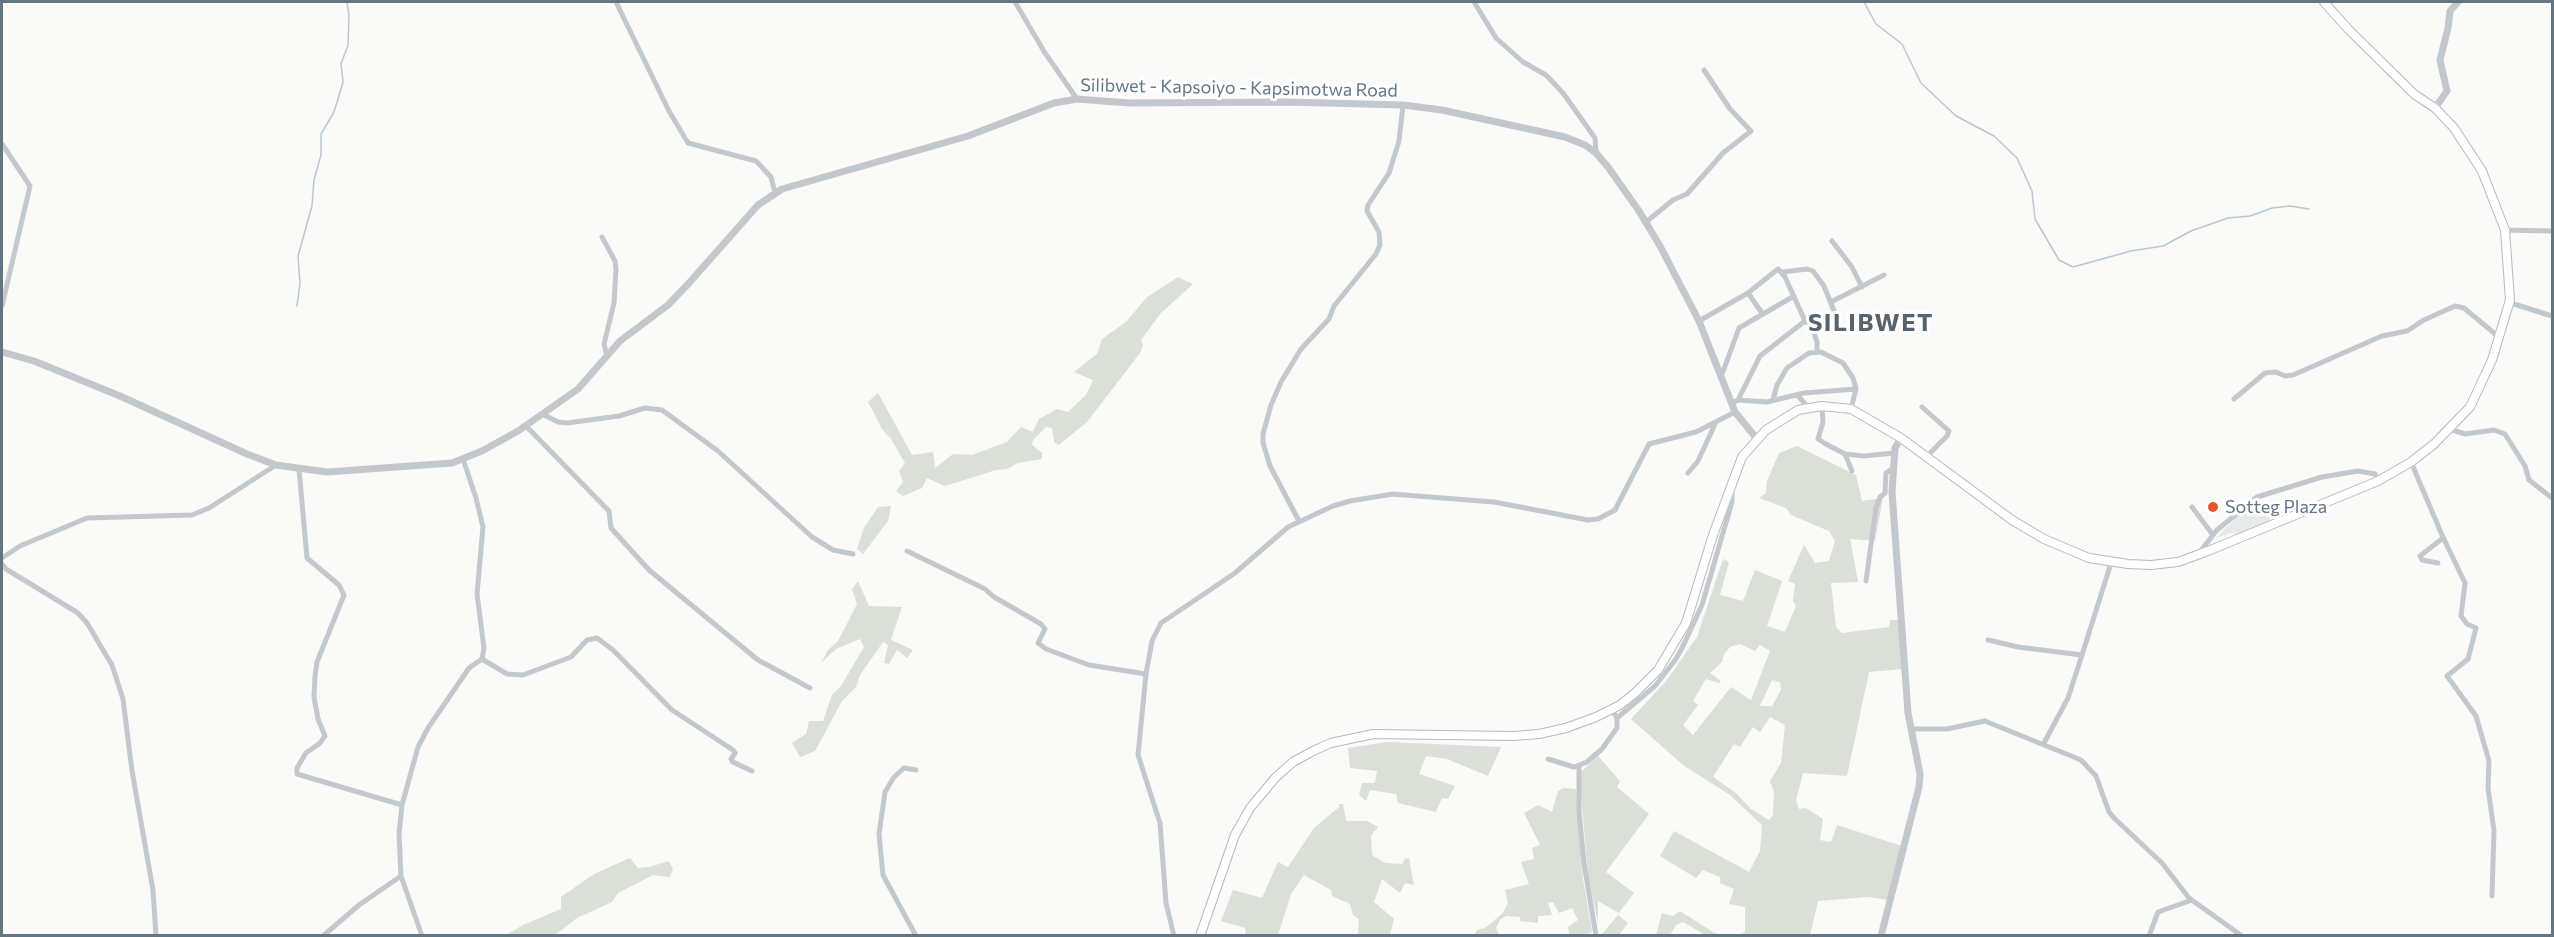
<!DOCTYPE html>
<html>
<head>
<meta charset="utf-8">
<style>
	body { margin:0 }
	#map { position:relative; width:2554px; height:937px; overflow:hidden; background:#fafaf8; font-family:Commissioner,sans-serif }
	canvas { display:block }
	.frame { position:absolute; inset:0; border:3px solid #657683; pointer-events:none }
</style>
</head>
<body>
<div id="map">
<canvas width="2554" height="937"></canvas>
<div class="frame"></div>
</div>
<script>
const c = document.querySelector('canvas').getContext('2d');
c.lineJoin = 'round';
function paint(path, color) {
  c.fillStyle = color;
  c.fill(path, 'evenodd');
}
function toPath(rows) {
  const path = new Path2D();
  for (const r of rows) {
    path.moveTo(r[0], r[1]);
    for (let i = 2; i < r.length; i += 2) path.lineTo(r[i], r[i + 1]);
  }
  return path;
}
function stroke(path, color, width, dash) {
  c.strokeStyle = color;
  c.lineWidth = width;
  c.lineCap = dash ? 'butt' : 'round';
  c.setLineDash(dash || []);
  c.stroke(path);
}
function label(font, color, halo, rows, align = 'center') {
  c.font = font + ' Commissioner,sans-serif';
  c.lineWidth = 6;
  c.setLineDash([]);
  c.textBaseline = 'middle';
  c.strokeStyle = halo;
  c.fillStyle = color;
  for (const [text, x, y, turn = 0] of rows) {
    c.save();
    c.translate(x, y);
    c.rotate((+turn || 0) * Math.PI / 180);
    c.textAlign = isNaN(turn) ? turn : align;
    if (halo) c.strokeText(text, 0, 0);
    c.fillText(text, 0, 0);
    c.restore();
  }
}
const built = toPath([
	[2259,500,2271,522,2236,537,2234,532,2216,538,2240,513]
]);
const green = toPath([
	[1178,277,1193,284,1161,313,1141,340,1143,345,1140,353,1087,422,1059,445,1054,442,1052,428,1046,427,1033,440,1032,445,1042,453,1042,459,1018,463,1007,469,996,470,945,486,927,478,922,488,903,496,896,491,903,482,899,471,905,463,891,439,882,429,868,402,878,393,912,455,933,452,935,468,953,454,972,455,1007,442,1021,427,1033,432,1039,419,1057,409,1068,412,1086,395,1093,380,1074,372,1097,354,1102,339,1127,321,1146,298],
	[1797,446,1856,475,1862,501,1883,498,1875,541,1850,539,1858,582,1831,583,1836,627,1842,633,1889,627,1890,620,1900,620,1904,669,1869,672,1847,776,1803,773,1796,800,1799,809,1806,808,1823,819,1820,840,1831,842,1837,825,1902,846,1888,900,1868,897,1818,901,1810,935,1741,935,1745,931,1745,907,1729,904,1734,889,1720,883,1720,877,1703,870,1696,878,1660,856,1674,831,1749,872,1760,851,1762,825,1730,795,1683,765,1631,719,1666,681,1697,637,1723,559,1729,562,1720,595,1743,601,1755,570,1782,581,1767,626,1785,632,1796,606,1793,601,1795,584,1788,581,1804,545,1815,563,1829,561,1835,541,1829,531,1791,515,1786,508,1759,498,1766,493,1767,481,1779,453],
	[1740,644,1755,651,1760,645,1770,651,1751,700,1731,687,1693,735,1683,725,1698,705,1693,701,1706,679,1719,683,1721,681,1710,673,1722,662,1724,654,1730,647],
	[1772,680,1780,682,1781,690,1772,706,1760,706],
	[1770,717,1785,725,1781,763,1770,781,1774,792,1773,815,1769,820,1751,809,1736,793,1713,777,1734,744,1740,747,1753,727,1760,732],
	[891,506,888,521,863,554,857,549,864,528,878,507],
	[858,581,869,606,902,607,891,640,913,650,907,658,897,650,889,664,884,663,888,645,883,642,860,675,856,687,842,701,815,751,800,757,792,743,806,734,809,721,823,721,832,695,841,686,864,647,860,639,836,649,821,663,828,650,838,641,857,604,852,589],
	[1387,742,1501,747,1488,776,1447,759,1426,756,1419,774,1455,786,1448,799,1442,798,1436,812,1398,803,1396,794,1370,790,1366,801,1359,795,1362,783,1375,783,1377,771,1350,768,1348,748],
	[1598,756,1620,781,1617,787,1649,814,1606,872,1634,893,1619,913,1598,901,1598,923,1588,876,1580,781,1582,771],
	[1564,788,1576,789,1583,879,1592,932,1585,935,1566,935,1569,934,1568,927,1578,920,1572,908,1559,913,1553,902,1548,903,1552,915,1538,916,1538,923,1520,921,1520,917,1506,916,1500,920,1496,928,1499,935,1474,935,1477,930,1485,928,1503,913,1508,903,1505,890,1529,884,1521,862,1534,859,1532,848,1540,845,1524,813,1538,805,1552,812,1558,791],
	[1339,804,1343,804,1346,821,1367,821,1378,827,1371,836,1372,855,1385,863,1402,864,1405,859,1409,858,1414,885,1405,883,1400,893,1382,879,1374,902,1394,919,1390,935,1358,935,1359,919,1353,915,1350,904,1332,896,1331,890,1304,875,1291,894,1278,935,1246,935,1245,928,1221,921,1233,890,1262,898,1278,862,1288,867,1314,828,1339,807],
	[630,858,638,868,649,867,669,861,673,869,670,877,653,875,618,893,612,902,577,918,555,935,506,935,523,925,561,909,561,897,594,874],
	[1680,911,1713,932,1721,935,1705,935,1683,922,1676,925,1670,935,1656,935,1662,913,1673,916],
	[1618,915,1628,923,1619,935,1601,935]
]);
const stream = toPath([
	[1864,2,1876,24,1902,44,1921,83,1956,116,1994,136,2017,158,2032,191,2035,219,2059,260,2073,267,2131,251,2163,246,2191,231,2228,218,2250,216,2272,208,2290,206,2309,209],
	[297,306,300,283,298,256,312,206,314,180,321,155,321,134,334,112,343,82,341,64,348,45,349,16,347,2]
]);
const minor = toPath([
	[616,2,669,111,688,143,756,161,771,177,775,193],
	[1015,2,1045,53,1077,99],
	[1474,2,1496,38,1523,62,1546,75,1563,93,1595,138,1596,153],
	[2,144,30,186,2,306],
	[1646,222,1673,200,1687,194,1723,153,1751,131,1730,109,1704,70],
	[2505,230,2552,231],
	[602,237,615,261,616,269,614,303,604,344,607,356],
	[1832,241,1852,267,1862,287],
	[1783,272,1807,269,1813,271,1824,286,1834,311,1834,315,1831,323,1812,327],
	[1748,293,1762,313],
	[2510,300,2514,304,2552,316],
	[1831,302,1884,275],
	[1699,321,1748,293,1778,269,1785,277,1805,321,1812,327,1817,342,1817,352],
	[1721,377,1739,328,1794,296],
	[1797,395,1808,407],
	[2234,399,2265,373,2276,372,2285,376,2293,375,2382,336,2407,331,2424,320,2455,306,2464,308,2500,338],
	[1738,400,1760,356,1805,321],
	[1773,400,1777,385,1787,368,1809,353,1821,352,1843,363,1853,378,1856,389,1851,409],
	[1732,403,1738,400,1767,402,1804,393,1856,389],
	[1822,406,1823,422,1818,439,1824,443,1845,454,1864,456,1894,453],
	[1922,407,1949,431,1947,436,1927,456],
	[544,415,558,422,567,423,619,416,645,408,662,410,718,451,812,537,833,550,853,554],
	[526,426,609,511,611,528,649,570,758,660,810,688],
	[2449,429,2465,434,2494,430,2505,434,2525,466,2529,480,2552,498],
	[1845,454,1852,471],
	[2411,462,2442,535,2465,583,2461,616,2467,624,2476,628,2468,659,2447,676,2476,716,2489,761,2488,788,2494,831,2492,896],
	[299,469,307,558,339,585,344,595,317,662,315,676,314,697,318,719,325,736,320,743,306,753,297,768,297,774,402,805],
	[1688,473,1698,461,1715,424],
	[2192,507,2213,535],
	[1299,521,1270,466,1263,443,1263,434,1271,405,1281,382,1301,349,1329,319,1334,306,1376,254,1380,245,1379,232,1367,211,1368,205,1389,173,1399,141,1403,105],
	[907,551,985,589,994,597,1041,624,1045,629,1038,643,1046,649,1089,665,1146,674],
	[2199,553,2217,530,2257,497,2322,477,2358,471,2375,474,2378,481],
	[2,558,20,546,87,518,192,515,209,508,276,465],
	[2438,563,2422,560,2420,556,2443,538],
	[2,564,6,569,78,613,87,623,112,665,123,699,132,771,153,890,156,936],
	[1866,581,1876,508,1880,497,1885,493,1886,473,1892,469],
	[1988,640,2018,647,2082,655,2068,698,2044,743],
	[2082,655,2111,563],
	[482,659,507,674,523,675,571,657,587,640,597,638,613,650,672,710,733,750,735,753,731,759,733,762,752,771],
	[1617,718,1655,686,1676,659,1684,644,1702,605,1732,502,1732,488],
	[1911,729,1947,729,1985,721,2081,760,2096,776,2109,812,2115,819,2162,863,2189,898,2242,936],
	[1548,759,1574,767,1587,762,1602,749,1617,728,1617,718,1612,710],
	[1579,767,1579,811,1584,863,1596,936],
	[323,936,359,905,401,876],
	[422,936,401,876,399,834,402,805,418,747,428,728,469,668,482,659,484,648,477,594,483,527,476,498,463,459],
	[916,936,883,875,879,834,885,792,894,777,904,768,916,770],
	[1174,936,1166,903,1160,823,1138,755,1146,674,1152,641,1161,623,1235,573,1288,527,1333,506,1350,501,1393,494,1417,496,1494,502,1588,520,1598,519,1615,510,1649,444,1696,432,1735,412],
	[2149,936,2158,912,2192,900]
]);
const tertiary = toPath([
	[2435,108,2447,91,2440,60,2448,28,2450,11,2458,2],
	[2,352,34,361,120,396,247,454,276,465,327,472,452,463,482,451,518,431,578,389,620,341,668,305,689,283,758,205,782,189,968,136,1054,103,1077,99,1129,103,1286,102,1403,105,1442,110,1565,137,1585,145,1596,153,1608,167,1639,211,1660,246,1699,321,1735,412,1757,439],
	[1881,936,1919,787,1920,774,1908,713,1892,492,1895,448,1901,438]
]);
const secondary = toPath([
	[1200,936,1235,835,1250,808,1276,777,1293,762,1313,751,1331,743,1373,734,1513,736,1539,734,1566,728,1596,717,1620,705,1635,693,1658,670,1686,623,1713,535,1742,457,1766,430,1798,410,1822,406,1851,409,1901,438,2012,520,2044,539,2089,558,2128,564,2151,565,2178,562,2208,551,2378,481,2411,462,2434,444,2470,407,2492,360,2510,300,2505,230,2482,171,2454,128,2435,108,2414,94,2348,29,2324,2]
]);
const markers = [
	[2213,507,6,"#e4572e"]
];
const streetNames = [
	["Silibwet - Kapsoiyo - Kapsimotwa Road",1239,88,1]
];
const poiNames = [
	["Sotteg Plaza",2225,507]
];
const districtNames = [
	["SILIBWET",1871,323]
];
paint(built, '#e8e9e9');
paint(green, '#dadfd7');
stroke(stream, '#bbc7cb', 1.5);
stroke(secondary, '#b3babf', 10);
stroke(minor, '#c3c8cc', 5);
stroke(tertiary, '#c3c8cc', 7);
stroke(secondary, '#fff', 8);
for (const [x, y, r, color] of markers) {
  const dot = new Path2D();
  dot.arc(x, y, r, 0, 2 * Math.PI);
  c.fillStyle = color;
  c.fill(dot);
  stroke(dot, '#fff', 2);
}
label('18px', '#657683', '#fff', streetNames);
label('18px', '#657683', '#fff', poiNames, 'left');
c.letterSpacing = '1.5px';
label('bold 24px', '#57646e', '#fff', districtNames);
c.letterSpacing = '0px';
</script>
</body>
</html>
